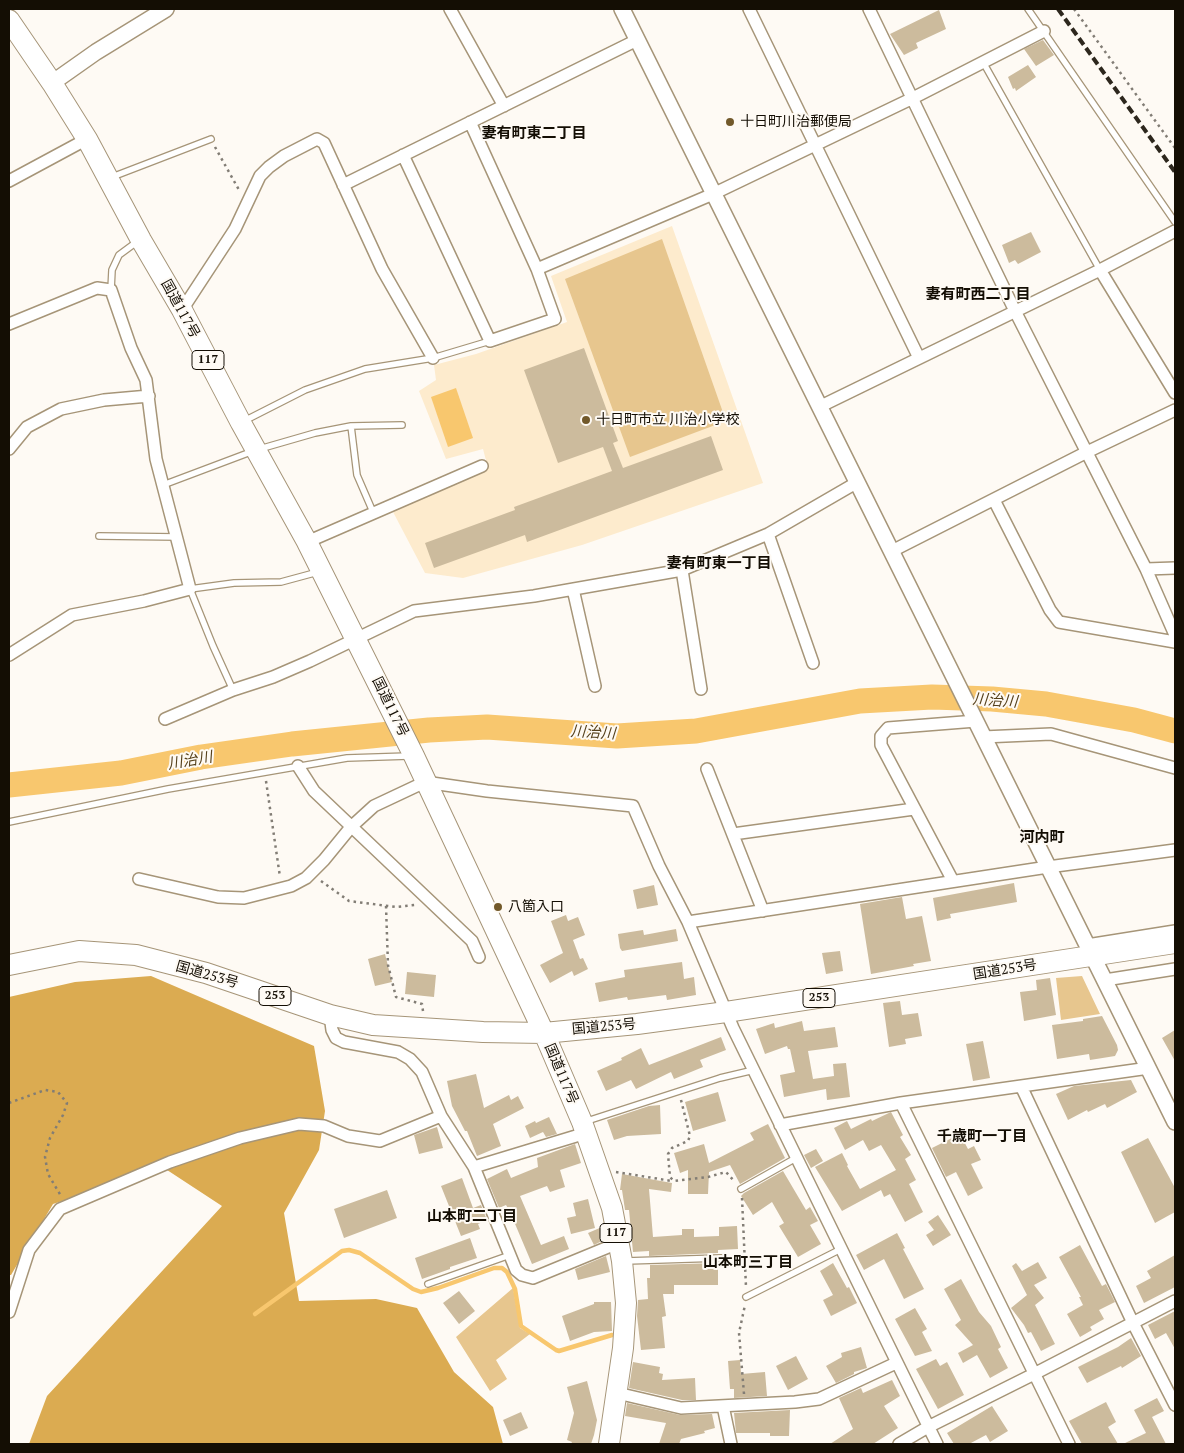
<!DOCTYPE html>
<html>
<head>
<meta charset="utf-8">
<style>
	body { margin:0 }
	#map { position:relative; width:1184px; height:1453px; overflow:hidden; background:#fefaf4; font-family:"PT Serif",serif }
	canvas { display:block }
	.frame { position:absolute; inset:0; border:10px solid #140e04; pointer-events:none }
</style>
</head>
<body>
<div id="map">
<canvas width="1184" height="1453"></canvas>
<div class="frame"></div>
</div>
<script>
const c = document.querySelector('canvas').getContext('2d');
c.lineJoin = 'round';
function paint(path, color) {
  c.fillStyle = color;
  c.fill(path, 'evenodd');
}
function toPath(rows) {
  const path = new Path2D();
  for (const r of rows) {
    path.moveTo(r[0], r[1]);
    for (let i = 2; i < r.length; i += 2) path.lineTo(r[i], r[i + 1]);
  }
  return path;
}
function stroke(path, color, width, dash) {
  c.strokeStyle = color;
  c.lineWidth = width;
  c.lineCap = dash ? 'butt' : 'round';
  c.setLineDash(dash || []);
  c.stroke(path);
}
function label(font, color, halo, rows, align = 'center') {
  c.font = font + ' "PT Serif","Noto Sans JP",serif';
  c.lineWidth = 4;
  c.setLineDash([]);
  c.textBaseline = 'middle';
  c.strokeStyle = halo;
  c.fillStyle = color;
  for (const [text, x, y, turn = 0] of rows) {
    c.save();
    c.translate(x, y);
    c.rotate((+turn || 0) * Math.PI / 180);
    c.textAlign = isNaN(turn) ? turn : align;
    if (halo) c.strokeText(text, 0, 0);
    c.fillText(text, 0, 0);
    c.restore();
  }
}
const built = toPath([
	[672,226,763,483,582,545,463,578,425,573,392,510,488,468,483,449,446,459,419,391,436,380,434,365,476,354,567,322,551,276]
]);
const green = toPath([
	[662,239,726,421,630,457,565,279],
	[1082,976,1100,1014,1061,1020,1056,978],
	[513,1288,520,1328,530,1334,496,1360,507,1379,490,1391,456,1337]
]);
const forest = toPath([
	[151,976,314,1046,325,1111,319,1150,284,1213,299,1301,376,1299,417,1308,454,1372,493,1407,503,1444,29,1444,47,1396,222,1206,164,1168,53,1204,11,1275,9,1275,9,997,75,982]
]);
const water = toPath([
	[456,388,473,438,448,447,431,397]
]);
const stream = toPath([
	[255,1314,342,1251,349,1250,360,1253,413,1289,421,1292,438,1288,494,1268,502,1268,507,1272,515,1289,521,1326,556,1350,559,1351,612,1335]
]);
const river = toPath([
	[9,785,121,773,201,757,292,744,429,730,487,727,617,736,696,731,860,701,932,697,992,699,1046,704,1134,720,1175,731]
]);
const building = toPath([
	[939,10,946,29,916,43,918,48,904,55,890,34],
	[1043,40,1054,55,1036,66,1024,49],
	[1028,65,1036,77,1016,91,1015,88,1013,89,1008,77],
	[1031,232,1041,252,1018,264,1015,260,1009,263,1002,245],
	[584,348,618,441,613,443,623,468,711,436,723,470,527,542,525,535,434,568,425,543,515,510,514,507,612,471,603,447,558,463,524,370],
	[1014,883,1017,902,950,914,951,918,937,921,933,898],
	[654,885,658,905,637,909,633,890],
	[902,897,906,919,922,916,931,961,913,964,914,966,871,974,860,904],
	[566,915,568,921,578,917,585,935,573,940,580,959,583,958,588,969,574,976,572,971,550,983,540,965,563,953,551,921],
	[676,929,678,941,622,951,620,948,618,934,643,930,644,935],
	[840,951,843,971,826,974,822,953],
	[385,954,392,982,375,986,368,959],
	[682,962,684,979,694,977,696,995,667,1000,666,995,628,1000,627,997,599,1002,595,983,625,977,624,970],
	[407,972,436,975,434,997,405,994],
	[1050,978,1056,1015,1024,1021,1020,992,1037,990,1036,980],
	[900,1001,902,1015,918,1013,922,1036,905,1039,906,1044,889,1047,883,1003],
	[1102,1016,1117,1045,1118,1050,1115,1056,1090,1060,1089,1054,1057,1059,1052,1025,1083,1021,1083,1019],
	[802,1021,804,1031,835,1027,838,1047,808,1051,813,1079,834,1076,833,1064,846,1063,850,1097,827,1100,826,1089,784,1097,780,1075,795,1072,790,1049,788,1049,787,1046,765,1054,756,1029,774,1023,775,1028],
	[1175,1030,1175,1061,1162,1038],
	[721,1037,726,1050,700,1060,703,1067,674,1079,671,1072,636,1089,631,1080,606,1091,597,1071,622,1060,621,1058,641,1048,649,1065],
	[983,1041,990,1078,973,1081,966,1044],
	[476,1074,484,1108,509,1095,511,1100,518,1096,524,1108,493,1124,501,1146,477,1156,467,1131,465,1131,452,1106,447,1081],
	[1131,1080,1137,1092,1107,1108,1105,1104,1088,1112,1087,1110,1068,1120,1056,1094,1074,1086],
	[718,1092,726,1121,693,1131,685,1102],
	[660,1105,661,1134,627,1136,614,1140,607,1120,649,1106],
	[891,1112,903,1135,900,1137,911,1155,905,1159,916,1180,909,1184,923,1212,905,1222,890,1194,884,1197,881,1190,842,1211,815,1167,842,1153,848,1165,847,1166,860,1189,896,1170,881,1145,869,1151,863,1140,845,1150,834,1128,847,1121,851,1129,871,1119,872,1121],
	[549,1117,557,1134,546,1137,543,1132,530,1138,525,1126,535,1121,536,1123],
	[768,1124,785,1158,740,1184,730,1165,709,1172,708,1194,688,1194,688,1170,680,1173,674,1153,704,1144,709,1163,754,1140,750,1133],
	[437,1127,443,1148,419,1154,414,1135],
	[960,1134,968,1149,974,1146,981,1160,971,1164,983,1188,968,1196,956,1172,946,1177,932,1148],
	[1148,1138,1175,1188,1175,1212,1155,1223,1121,1152],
	[575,1144,581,1163,560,1170,565,1187,550,1192,547,1186,520,1196,541,1245,564,1236,569,1249,532,1264,510,1212,506,1205,499,1208,487,1179,507,1169,511,1178,538,1167,537,1158],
	[816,1149,823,1161,811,1168,804,1155],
	[783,1171,806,1210,810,1207,818,1221,810,1225,821,1244,798,1257,779,1226,784,1223,772,1202,753,1215,741,1196,744,1193],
	[622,1174,672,1183,671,1192,649,1189,653,1237,682,1235,682,1229,694,1229,694,1237,719,1236,719,1227,737,1226,738,1249,718,1250,718,1253,649,1256,649,1251,633,1252,629,1210,625,1210,622,1190,620,1190],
	[462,1178,473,1208,481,1205,487,1220,478,1224,480,1229,461,1236,441,1186],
	[387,1190,397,1218,344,1238,334,1209],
	[588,1199,595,1228,571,1234,567,1218,576,1216,573,1203],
	[938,1215,951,1235,933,1246,926,1235,934,1230,928,1222],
	[602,1227,606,1238,602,1239,602,1241,594,1245,588,1233],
	[897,1233,905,1248,903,1249,924,1289,904,1299,884,1259,864,1270,856,1255],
	[470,1238,477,1258,450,1267,450,1269,422,1279,415,1258],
	[1080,1245,1102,1286,1106,1284,1115,1302,1099,1310,1104,1319,1090,1327,1092,1330,1080,1337,1067,1314,1083,1305,1079,1297,1081,1297,1059,1257],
	[1175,1255,1175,1287,1144,1303,1136,1286,1151,1278,1147,1271],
	[606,1256,610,1272,578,1280,575,1269],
	[1038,1262,1047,1278,1034,1285,1044,1298,1035,1305,1055,1344,1041,1351,1031,1332,1028,1333,1024,1325,1011,1308,1027,1295,1012,1266,1016,1263,1022,1271],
	[718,1263,718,1285,674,1285,674,1294,663,1294,666,1316,662,1317,665,1348,641,1350,637,1316,638,1300,648,1299,647,1278,650,1278,650,1265],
	[833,1263,847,1288,849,1287,857,1303,831,1316,823,1300,833,1295,820,1271],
	[961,1279,979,1312,991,1326,1001,1347,998,1349,1008,1368,990,1378,977,1355,963,1363,958,1353,973,1345,955,1325,961,1320,944,1289],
	[459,1291,475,1311,459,1324,443,1303],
	[594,1302,611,1302,612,1331,594,1332,570,1341,562,1316,594,1304],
	[915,1308,927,1329,922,1332,932,1351,915,1356,895,1319],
	[1175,1311,1175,1349,1166,1333,1155,1339,1148,1325],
	[1131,1338,1141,1356,1122,1368,1121,1366,1087,1383,1078,1367,1118,1347],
	[861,1347,867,1368,854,1372,854,1374,836,1383,826,1366,842,1357,841,1353],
	[796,1356,808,1379,788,1390,776,1366],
	[936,1359,940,1366,947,1362,964,1395,938,1409,916,1369],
	[740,1360,741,1374,765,1372,767,1396,734,1398,734,1389,730,1389,728,1361],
	[633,1362,660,1367,659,1373,663,1374,662,1380,695,1378,696,1400,682,1400,629,1388],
	[892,1380,900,1396,884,1406,898,1428,873,1444,830,1444,853,1429,839,1398,861,1388,863,1393],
	[587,1381,597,1420,594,1435,591,1444,571,1444,572,1442,567,1440,574,1413,567,1387],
	[1157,1398,1164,1411,1152,1417,1166,1444,1123,1444,1146,1433,1134,1410],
	[1106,1402,1116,1422,1108,1427,1118,1444,1082,1444,1069,1421],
	[627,1403,680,1415,712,1414,715,1428,704,1431,705,1433,681,1439,679,1444,659,1444,666,1423,625,1416],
	[992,1406,1008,1431,990,1442,986,1435,969,1444,954,1444,947,1433],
	[790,1410,789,1436,770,1436,770,1433,736,1433,734,1413],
	[521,1412,528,1428,510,1436,503,1420]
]);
const path = toPath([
	[1074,9,1175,148],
	[215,147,239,190],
	[266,781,280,877],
	[321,881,349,901,396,907,415,905],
	[386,906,388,965,396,997,422,1004,423,1011],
	[681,1100,690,1136,688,1141,672,1148,668,1154,670,1177,674,1181,708,1177,726,1172,735,1182],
	[9,1103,45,1090,58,1092,67,1103,63,1115,50,1138,45,1157,48,1174,61,1196],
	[616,1172,672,1181],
	[742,1198,746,1287],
	[744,1394,739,1333,745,1305]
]);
const lane = toPath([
	[1028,9,1175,222],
	[983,62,1100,270],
	[112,177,211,139],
	[111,290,112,270,119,255,138,241],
	[244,421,305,390,365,369,433,358,490,341],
	[351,426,357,475,373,512],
	[163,485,256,450,315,433,351,426,402,425],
	[99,536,178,537],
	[233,690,213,646,190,589,234,583,281,582,318,572],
	[9,822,168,789,347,758,409,756],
	[587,1121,720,1078,754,1070],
	[741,1189,796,1158],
	[626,1261,721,1258],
	[428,1284,510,1255],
	[746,1297,841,1249]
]);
const street = toPath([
	[450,9,504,106],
	[749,9,919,358],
	[869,9,1015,311,1146,569,1175,635],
	[470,122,537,269,713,194,913,98,1044,31],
	[403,155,490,341,555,319,537,269],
	[9,181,87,139],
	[343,185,637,40],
	[1100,270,1175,393],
	[182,310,235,229,260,176,269,167,284,156,317,139,324,143,382,269,433,358],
	[9,324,97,288,111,290,131,348,146,380,156,459,190,589,144,601,72,615,9,655],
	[819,407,1100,270,1175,231],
	[9,449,27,427,61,409,104,400,149,396],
	[994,500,1050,610,1059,622,1175,642],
	[768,534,813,663],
	[307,542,482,466],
	[892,551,1087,452,1175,410],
	[1146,569,1175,568],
	[682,570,701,689],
	[573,589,595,686],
	[165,719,233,690,273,677,310,661,414,611,534,596,682,570,768,534,856,483],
	[983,737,1051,734,1175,768],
	[298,766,314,791,472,941,479,957],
	[707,769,763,911],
	[733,834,914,809],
	[139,879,218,897,244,898,291,886,306,878,324,860,351,827,374,806,425,782,487,791,633,806,659,866,688,922,733,1028,937,1444],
	[953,881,881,745,881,736,888,728,976,721],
	[688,922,1048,867,1175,850],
	[1087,945,1175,931],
	[1105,980,1175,969],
	[330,1015,332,1030,336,1038,344,1042,398,1052,410,1059,422,1072,441,1116,474,1167,586,1133],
	[1021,1086,1133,1323,1175,1405],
	[901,1103,1069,1444],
	[780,1125,901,1103,1149,1068],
	[474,1167,516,1270,522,1275,533,1278,618,1243],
	[9,1312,29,1250,60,1209,170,1162,240,1138,299,1124,324,1126,348,1136,380,1141,441,1116],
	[617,1393,681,1408,795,1402,819,1399,896,1363],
	[723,1406,731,1444],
	[899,1444,928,1427,1034,1374,1175,1301]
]);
const secondary = toPath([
	[622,9,1175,1122],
	[52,83,96,52,166,9]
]);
const highway = toPath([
	[9,20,52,83,87,139,141,240,182,310,241,423,307,542,414,756,544,1033,582,1122,612,1208,622,1261,626,1303,623,1348,609,1444],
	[9,965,79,951,136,955,206,973,330,1015,373,1025,483,1032,544,1033,637,1024,726,1012,1175,943]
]);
const rail = toPath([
	[1058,9,1175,172]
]);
const markers = [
	[730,122,5,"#72592a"],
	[586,420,5,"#72592a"],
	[498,907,5,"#72592a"]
];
const shields = [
	[208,360,32],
	[275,996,32],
	[819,998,32],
	[616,1233,32]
];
const shieldNames = [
	["117",208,360],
	["253",275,996],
	["253",819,998],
	["117",616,1233]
];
const poiNames = [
	["十日町川治郵便局",740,122],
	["十日町市立 川治小学校",596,420],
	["八箇入口",508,907]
];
const streetNames = [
	["国道117号",180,309,61],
	["国道117号",390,707,64],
	["国道253号",1005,970,-9],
	["国道253号",207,975,16],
	["国道253号",604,1027,-5],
	["国道117号",561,1074,67]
];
const neighbourhoodNames = [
	["妻有町東二丁目",534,134],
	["妻有町西二丁目",978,295],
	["妻有町東一丁目",719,564],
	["河内町",1042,838],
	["千歳町一丁目",982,1137],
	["山本町二丁目",472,1217],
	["山本町三丁目",748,1263]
];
const waterNames = [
	["川治川",995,701,4],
	["川治川",593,733,3],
	["川治川",190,761,-10]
];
paint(built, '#fdebcd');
paint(green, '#e7c68e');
paint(forest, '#dbab51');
paint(water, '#f8c76e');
stroke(stream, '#f8c76e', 4.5);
stroke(river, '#f8c76e', 25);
paint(building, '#ccbb9d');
stroke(lane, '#a69578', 8);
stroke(street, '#a69578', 14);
stroke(secondary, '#a69578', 18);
stroke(highway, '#a69578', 22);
stroke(path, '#827d75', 2.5, [2.5, 4]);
stroke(lane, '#fff', 5.5);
stroke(street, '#fff', 11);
stroke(secondary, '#fff', 15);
stroke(highway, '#fff', 20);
stroke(rail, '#2d271d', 4, [8, 4]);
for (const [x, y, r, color] of markers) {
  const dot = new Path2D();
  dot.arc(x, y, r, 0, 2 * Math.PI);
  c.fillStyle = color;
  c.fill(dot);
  stroke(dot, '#fefaf4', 2);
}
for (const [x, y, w] of shields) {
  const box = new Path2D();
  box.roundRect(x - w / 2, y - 9.5, w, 19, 4);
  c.fillStyle = '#fefaf4';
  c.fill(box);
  stroke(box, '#140e04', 1);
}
label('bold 12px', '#140e04', null, shieldNames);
label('14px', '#140e04', '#fefaf4', poiNames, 'left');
label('14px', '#140e04', '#fefaf4', streetNames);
label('bold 15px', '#140e04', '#fefaf4', neighbourhoodNames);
label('italic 15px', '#56411c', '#fefaf4', waterNames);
</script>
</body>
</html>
